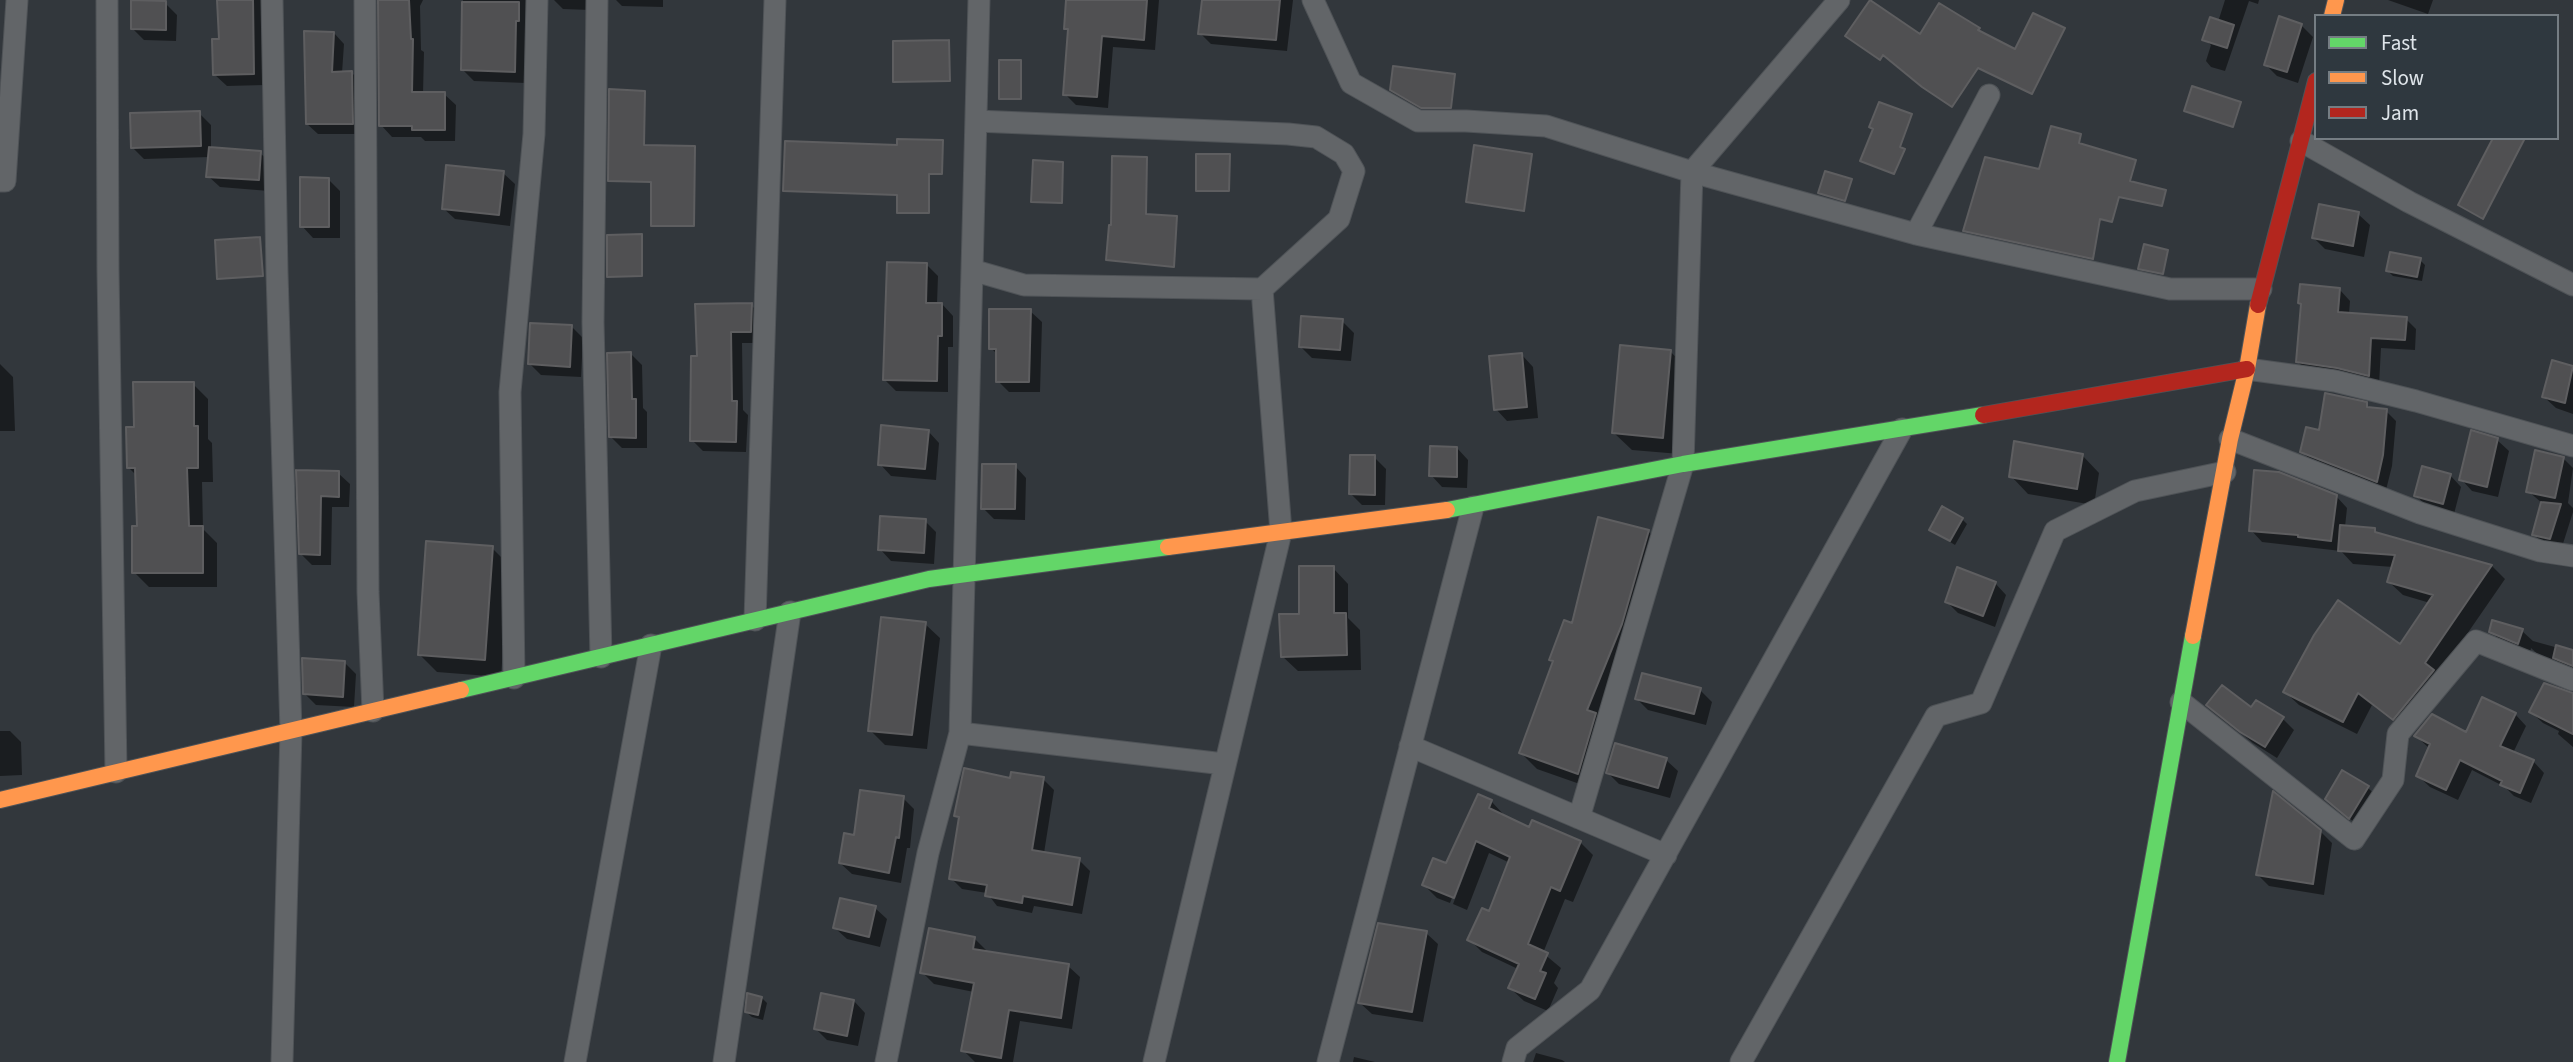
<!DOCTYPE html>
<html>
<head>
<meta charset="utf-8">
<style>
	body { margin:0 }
	#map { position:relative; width:2573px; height:1062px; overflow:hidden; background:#32373c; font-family:"Source Sans 3",sans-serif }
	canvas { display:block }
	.legend { position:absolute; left:2314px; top:14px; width:245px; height:126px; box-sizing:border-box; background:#2f383f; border:2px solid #757d83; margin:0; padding:9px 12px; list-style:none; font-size:21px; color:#dfe5ea }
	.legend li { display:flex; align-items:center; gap:14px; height:35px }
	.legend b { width:35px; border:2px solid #757d83 }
</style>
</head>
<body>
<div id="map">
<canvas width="2573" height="1062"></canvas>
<ul class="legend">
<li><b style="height:9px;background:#63d668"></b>Fast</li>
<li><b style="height:9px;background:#ff974d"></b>Slow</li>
<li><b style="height:9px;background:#b3261e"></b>Jam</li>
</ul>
</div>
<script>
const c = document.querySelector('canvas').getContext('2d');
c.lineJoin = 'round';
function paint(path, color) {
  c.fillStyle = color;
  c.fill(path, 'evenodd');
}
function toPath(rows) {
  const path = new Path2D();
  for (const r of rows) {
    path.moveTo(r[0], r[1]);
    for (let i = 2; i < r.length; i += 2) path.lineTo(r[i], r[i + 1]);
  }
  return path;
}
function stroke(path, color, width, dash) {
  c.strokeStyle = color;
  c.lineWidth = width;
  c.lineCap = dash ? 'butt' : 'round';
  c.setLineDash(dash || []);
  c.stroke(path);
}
const shadow = toPath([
	[219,0,264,0,265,85,227,86,215,75,221,41],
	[379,0,423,0,420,6,421,50,424,52,423,94,444,94,456,105,455,141,425,141,421,137,392,137,381,125],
	[463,0,541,0,526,83,474,81,463,70],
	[554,0,601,0,590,10,563,9],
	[616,0,663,0,663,7,622,6],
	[1068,0,1159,0,1155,50,1113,47,1108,108,1076,105,1065,94,1070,32,1066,29],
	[1203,0,1293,0,1287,51,1211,44,1200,33],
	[2225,0,2259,0,2258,4,2249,1,2225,71,2211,67,2206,61,2211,45,2204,39,2218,22],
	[2388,0,2433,0,2428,14],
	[165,3,177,15,176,41,144,40,132,28],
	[2301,25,2313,37,2298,83,2277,76,2266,65],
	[334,33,344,44,342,73,352,73,362,83,362,134,318,134,307,124],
	[199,113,211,125,211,149,260,153,272,164,269,191,220,187,208,176,210,157,144,159,133,148],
	[503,173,515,184,510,226,455,219,443,208],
	[329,180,340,191,340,238,313,238,302,226],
	[2358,214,2370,225,2364,257,2325,249,2314,238],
	[2420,260,2425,265,2422,281,2393,276,2388,271],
	[926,264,938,276,937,304,942,304,953,316,953,347,948,347,948,392,896,391,885,380],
	[2340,290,2350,301,2349,314,2406,319,2416,329,2415,350,2381,348,2379,385,2308,372,2298,362,2302,306,2300,303],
	[751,305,762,316,762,343,742,343,743,410,748,415,746,452,703,451,692,440,698,357],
	[1030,311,1042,322,1040,392,1009,392,998,381,998,355,991,348],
	[1342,321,1354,333,1351,361,1312,358,1300,346],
	[572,327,583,338,581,377,541,375,530,364],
	[1670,351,1687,369,1680,454,1632,450,1614,433],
	[631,354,642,365,643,408,647,412,647,448,622,448,611,437],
	[1522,355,1533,367,1538,418,1507,421,1496,409],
	[2553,363,2573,368,2573,414,2556,408,2544,397],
	[0,364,13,377,15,431,0,431],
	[193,384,208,399,208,439,212,443,213,482,202,482,203,529,217,543,217,587,149,587,134,572,139,528,137,476,129,468,136,429],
	[2366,404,2372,410,2386,411,2396,421,2392,466,2386,490,2312,461,2302,452,2320,432],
	[928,431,939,443,936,480,891,476,880,464],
	[2497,440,2509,451,2498,497,2472,491,2461,479],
	[1457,448,1468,460,1467,488,1442,487,1431,475],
	[2082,455,2099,473,2094,505,2028,494,2011,476],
	[1374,457,1386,469,1385,505,1362,505,1351,494],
	[2564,459,2573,468,2568,503,2573,508,2573,512,2561,550,2545,546,2534,534,2542,503,2528,491],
	[1015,466,1026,478,1025,520,994,519,983,508],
	[298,472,338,473,350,484,349,507,332,507,331,565,312,565,300,553],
	[2450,475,2461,487,2454,514,2427,507,2416,495],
	[2336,496,2347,508,2345,527,2374,530,2379,535,2492,566,2505,579,2438,676,2407,732,2372,705,2357,734,2299,705,2285,692,2401,646,2430,603,2403,595,2389,582,2393,567,2353,564,2341,551,2262,542,2251,530],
	[1962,519,1967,524,1955,545,1931,530],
	[925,521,936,532,934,564,891,561,880,549],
	[1648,531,1664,548,1594,789,1537,769,1521,753,1554,663,1551,659,1573,626],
	[492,548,509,565,501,677,437,672,420,655],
	[1333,568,1348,584,1348,618,1360,630,1361,670,1298,671,1282,656,1300,616],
	[1995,583,2006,595,1995,627,1958,613,1947,602],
	[925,624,940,638,927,749,885,745,870,730],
	[2491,631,2522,631,2533,641,2573,652,2573,672,2543,659,2531,648,2530,654,2502,643],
	[344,662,356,674,354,707,316,705,305,694],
	[1700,690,1712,702,1706,725,1648,710,1637,699],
	[2573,696,2573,747,2558,734,2559,731,2543,723,2531,712],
	[2256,702,2283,719,2294,730,2277,758,2253,743,2208,705,2251,710],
	[2515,714,2526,726,2513,753,2533,761,2544,773,2531,803,2514,796,2505,787,2472,770,2458,800,2430,787,2418,776,2430,749,2416,736,2466,734],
	[0,731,10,731,21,742,22,775,0,776],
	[1666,760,1678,771,1670,798,1619,784,1608,773],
	[2343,773,2368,788,2380,799,2362,829,2327,799],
	[1043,779,1054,790,1044,853,1079,860,1090,871,1082,914,1034,906,1032,913,997,906,987,893,962,889,951,878,960,820,956,815,1012,780],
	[903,798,914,809,910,848,907,848,901,883,852,874,840,863,856,837],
	[1491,801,1504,815,1503,817,1530,830,1580,842,1593,855,1573,902,1565,899,1543,953,1561,968,1554,983,1558,988,1548,1011,1524,1001,1510,988,1518,969,1482,952,1469,939,1490,913,1510,863,1489,853,1467,910,1453,904,1475,847,1469,854,1450,903,1437,898,1424,885,1446,866],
	[2320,831,2332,843,2324,895,2269,886,2258,875],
	[875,908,887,919,880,947,847,939,835,928],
	[1426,933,1438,944,1423,1022,1372,1014,1360,1003],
	[974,938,986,950,985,953,1068,966,1080,977,1072,1029,1020,1021,1013,1062,975,1062,963,1050,974,992,934,984,922,972],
	[762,998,767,1003,763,1020,752,1017,746,1012],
	[854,1001,865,1013,858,1046,827,1040,816,1029],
	[1536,1053,1562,1060,1565,1062,1533,1062],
	[1354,1057,1375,1062,1353,1062]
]);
const building = toPath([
	[131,0,166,1,166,30,131,29,131,0],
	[217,0,253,0,254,74,213,75,212,39,219,39,217,0],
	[378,0,409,0,411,39,413,39,412,92,445,92,445,130,412,130,412,126,379,126,378,0],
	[1066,0,1147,0,1144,40,1102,36,1097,97,1063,95,1068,29,1064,29,1066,0],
	[1202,0,1280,0,1276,40,1198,34,1202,0],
	[1870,0,1920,34,1939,3,1980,28,1978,30,2015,49,2033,13,2065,28,2032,94,1978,68,1952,107,1922,87,1883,55,1880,60,1845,36,1870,0],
	[462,2,519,2,519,21,516,21,515,72,461,70,462,2],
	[2279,16,2302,24,2287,72,2264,65,2279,16],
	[2210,17,2234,25,2227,48,2202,40,2210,17],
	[304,31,334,32,332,72,352,71,353,124,306,124,304,31],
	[949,40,950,81,893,82,893,41,949,40],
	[999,60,1021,60,1021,99,999,99,999,60],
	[1393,66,1455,74,1451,108,1421,108,1390,90,1393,66],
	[2192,86,2241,102,2233,127,2184,111,2192,86],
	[609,89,645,91,644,145,695,146,694,226,651,226,651,182,608,181,609,89],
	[1879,102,1912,114,1900,147,1905,149,1894,174,1860,161,1873,129,1869,127,1879,102],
	[200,111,201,146,131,148,130,113,200,111],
	[2051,126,2081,134,2079,143,2136,160,2130,181,2166,190,2162,206,2119,197,2112,222,2100,219,2093,259,1963,231,1985,157,2039,169,2051,126],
	[2493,138,2525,138,2483,219,2458,205,2493,138],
	[897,139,943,140,942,174,929,174,929,213,897,213,897,195,783,191,785,141,897,145,897,139],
	[1474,145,1532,154,1524,211,1466,202,1474,145],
	[209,147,261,151,259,180,206,177,209,147],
	[1196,154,1230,154,1229,191,1196,191,1196,154],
	[1112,156,1147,157,1146,214,1177,216,1174,267,1106,260,1109,225,1111,225,1112,156],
	[1033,160,1063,162,1062,203,1031,202,1033,160],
	[446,165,504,171,499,215,442,209,446,165],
	[1825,171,1852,179,1845,201,1818,193,1825,171],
	[300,177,329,178,329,227,300,227,300,177],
	[2319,204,2359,212,2353,246,2312,238,2319,204],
	[642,234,642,276,607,277,607,235,642,234],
	[260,237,263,276,217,279,215,240,260,237],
	[2144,244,2168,250,2163,274,2138,269,2144,244],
	[2390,252,2421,258,2417,277,2386,271,2390,252],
	[887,262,927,263,926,303,942,303,942,336,938,336,937,381,883,380,887,262],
	[2300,284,2340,288,2338,312,2407,317,2405,340,2371,338,2369,376,2337,368,2296,362,2301,304,2298,303,2300,284],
	[752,303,751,332,731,332,732,401,737,401,736,442,690,441,691,356,697,356,695,304,752,303],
	[989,309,1031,309,1029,382,996,382,996,349,989,349,989,309],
	[1301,316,1343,319,1340,350,1299,347,1301,316],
	[530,323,572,325,570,367,528,364,530,323],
	[1620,345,1671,350,1663,438,1612,433,1620,345],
	[631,352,632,399,636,399,636,438,609,437,607,353,631,352],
	[1522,353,1527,407,1494,410,1489,356,1522,353],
	[2552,360,2573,366,2565,403,2542,397,2552,360],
	[133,382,194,382,194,426,198,426,198,468,187,468,189,526,203,526,203,573,132,573,132,526,137,526,135,468,127,468,126,427,134,427,133,382],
	[2325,393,2367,402,2367,407,2387,409,2383,455,2377,482,2300,452,2306,427,2319,430,2325,393],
	[881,425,929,430,925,469,878,465,881,425],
	[2471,430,2498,438,2487,487,2459,480,2471,430],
	[2014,441,2083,454,2077,489,2009,477,2014,441],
	[1430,446,1457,447,1457,477,1429,476,1430,446],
	[2535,450,2564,457,2555,498,2526,492,2535,450],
	[1350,455,1375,455,1375,495,1349,494,1350,455],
	[982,464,1016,464,1015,509,981,509,982,464],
	[2422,466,2451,474,2443,504,2414,496,2422,466],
	[296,470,339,471,339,497,321,496,320,555,299,554,296,470],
	[2254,470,2279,472,2337,495,2331,541,2298,537,2298,535,2249,531,2254,470],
	[2541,502,2561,504,2550,539,2532,535,2541,502],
	[1942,506,1963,518,1950,541,1929,530,1942,506],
	[880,516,926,519,924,553,878,550,880,516],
	[1598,517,1649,530,1622,624,1587,710,1596,713,1578,774,1519,753,1553,661,1549,660,1564,620,1572,623,1598,517],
	[2340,525,2375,528,2375,532,2492,565,2425,663,2434,670,2393,720,2358,693,2343,722,2283,692,2314,635,2338,600,2400,644,2433,595,2387,582,2395,555,2338,551,2340,525],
	[426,541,493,546,485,660,418,655,426,541],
	[1299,566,1334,566,1334,613,1346,613,1347,655,1281,657,1279,614,1299,614,1299,566],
	[1957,567,1996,582,1983,616,1945,602,1957,567],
	[881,617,926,622,912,735,868,731,881,617],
	[2492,620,2523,629,2518,644,2489,632,2492,620],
	[2556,645,2573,650,2573,666,2553,658,2556,645],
	[302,658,345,661,343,697,303,694,302,658],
	[1642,673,1701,688,1694,714,1635,699,1642,673],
	[2544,683,2573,693,2573,734,2529,712,2544,683],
	[2222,685,2251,707,2256,700,2284,717,2265,747,2240,732,2206,705,2222,685],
	[2482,697,2516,713,2500,746,2534,760,2520,793,2500,785,2502,781,2460,760,2446,790,2416,776,2430,744,2414,736,2432,714,2466,732,2482,697],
	[1615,743,1667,758,1658,788,1606,773,1615,743],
	[964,768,1010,778,1011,772,1044,777,1032,850,1080,858,1072,905,1023,896,1022,903,985,896,987,885,949,879,959,817,954,816,964,768],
	[2342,770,2369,786,2349,819,2325,799,2342,770],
	[860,790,904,796,899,838,896,837,889,873,839,863,844,833,854,835,860,790],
	[2273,791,2321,830,2313,884,2256,875,2273,791],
	[1478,794,1492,800,1489,808,1529,827,1532,820,1581,841,1560,891,1551,887,1528,944,1548,953,1540,971,1546,973,1535,999,1508,988,1519,964,1467,940,1482,908,1489,911,1510,857,1476,841,1454,898,1422,885,1433,858,1446,863,1478,794],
	[840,898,876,906,869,937,833,928,840,898],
	[1378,923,1427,931,1412,1012,1358,1003,1378,923],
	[929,928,975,937,973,949,1069,964,1061,1018,1009,1010,1001,1058,961,1051,974,983,920,973,929,928],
	[747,993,762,997,758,1015,745,1012,747,993],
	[821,993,854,1000,847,1036,814,1029,821,993]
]);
const street = toPath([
	[107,0,108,270,116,772],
	[272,0,277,273,291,731,282,1062],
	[365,0,368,592,373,711],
	[597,0,593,322,601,657],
	[1313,0,1351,83,1418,121,1466,121,1546,126,1692,172,1916,234,2170,289,2261,289],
	[2301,141,2409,202,2573,285],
	[0,181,5,181,17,0],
	[1916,234,1989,95],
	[972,270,1024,285,1262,289,1339,219,1354,171,1344,154,1316,137,1288,134,976,121],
	[2247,369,2335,381,2416,401,2573,446],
	[2230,439,2420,513,2540,551,2573,556],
	[755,620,775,0],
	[514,678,510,392,534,134,537,0],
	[2181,702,2354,839,2393,780,2398,734,2476,641,2573,680],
	[960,733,1224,764],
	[1410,746,1666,855],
	[1579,818,1683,464,1692,172,1839,0],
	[575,1062,651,645],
	[724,1062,790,612],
	[886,1062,928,853,960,733,979,0],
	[1154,1062,1281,532,1262,289],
	[1328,1062,1473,507],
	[1513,1062,1517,1048,1590,990,1902,429],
	[1741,1062,1936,716,1981,703,2055,531,2135,491,2225,472]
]);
const fast = toPath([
	[1447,510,1683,464,1983,415],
	[461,690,929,579,1168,547],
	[2117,1062,2193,636]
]);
const slow = toPath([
	[2332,16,2336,0],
	[1168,547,1447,510],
	[2193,636,2230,439,2247,369,2258,305],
	[0,800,461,690]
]);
const jam = toPath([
	[2258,305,2316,81],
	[1983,415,2247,369]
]);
paint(shadow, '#0007');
paint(building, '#505052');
stroke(building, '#5e5e60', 2);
stroke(street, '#4f5357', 23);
stroke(fast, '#4f5357', 18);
stroke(slow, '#4f5357', 18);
stroke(jam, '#4f5357', 18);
stroke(street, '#626568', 21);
stroke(fast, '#63d668', 16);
stroke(slow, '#ff974d', 16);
stroke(jam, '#b3261e', 16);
</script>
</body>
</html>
